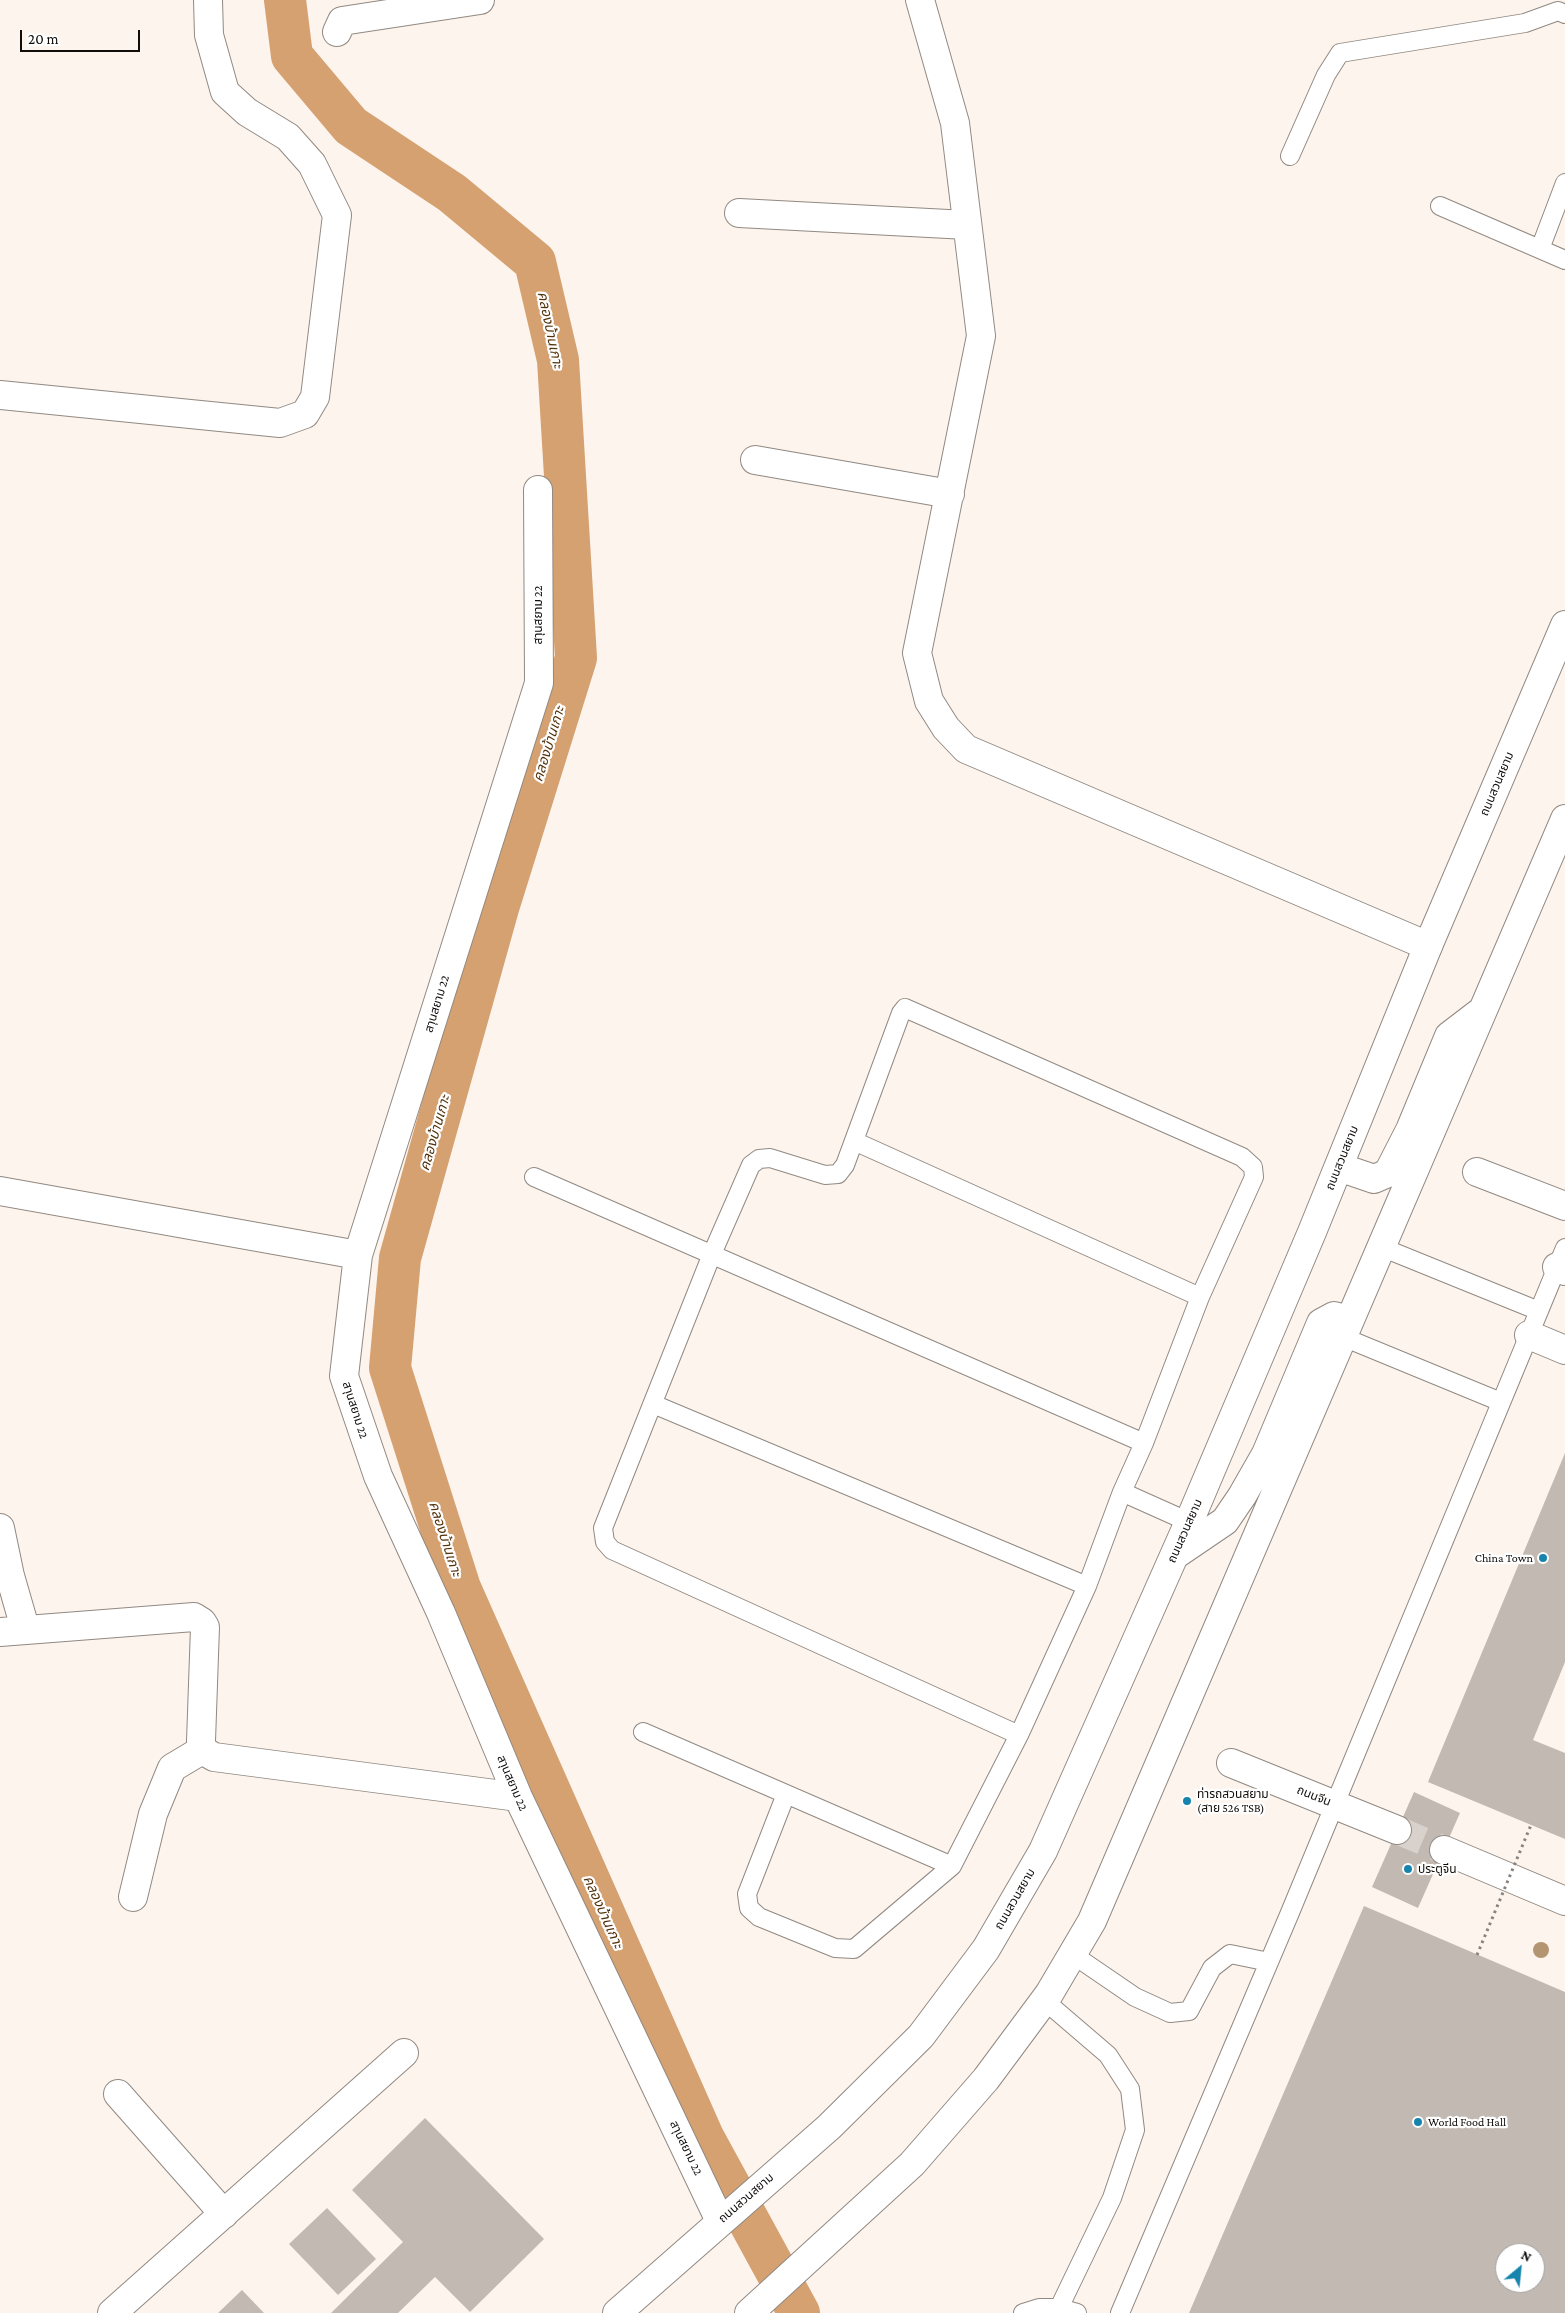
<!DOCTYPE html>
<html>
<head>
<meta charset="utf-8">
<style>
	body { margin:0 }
	#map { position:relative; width:1565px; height:2313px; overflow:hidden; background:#fdf4ed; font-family:"Crimson Pro",serif }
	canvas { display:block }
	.north { position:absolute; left:1495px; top:2243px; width:50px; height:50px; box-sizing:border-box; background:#fff; border:1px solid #9f9e9d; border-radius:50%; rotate:28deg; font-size:14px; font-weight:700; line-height:20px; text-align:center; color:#0f0c0a }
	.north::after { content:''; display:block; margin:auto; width:18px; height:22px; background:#1684ac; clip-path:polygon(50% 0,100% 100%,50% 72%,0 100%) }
	.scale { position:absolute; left:20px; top:30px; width:120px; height:22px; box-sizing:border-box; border:2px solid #0f0c0a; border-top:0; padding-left:6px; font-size:15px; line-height:18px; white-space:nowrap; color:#0f0c0a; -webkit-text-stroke:4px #fff; paint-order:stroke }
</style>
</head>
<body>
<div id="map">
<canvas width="1565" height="2313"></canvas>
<div class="north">N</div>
<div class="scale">20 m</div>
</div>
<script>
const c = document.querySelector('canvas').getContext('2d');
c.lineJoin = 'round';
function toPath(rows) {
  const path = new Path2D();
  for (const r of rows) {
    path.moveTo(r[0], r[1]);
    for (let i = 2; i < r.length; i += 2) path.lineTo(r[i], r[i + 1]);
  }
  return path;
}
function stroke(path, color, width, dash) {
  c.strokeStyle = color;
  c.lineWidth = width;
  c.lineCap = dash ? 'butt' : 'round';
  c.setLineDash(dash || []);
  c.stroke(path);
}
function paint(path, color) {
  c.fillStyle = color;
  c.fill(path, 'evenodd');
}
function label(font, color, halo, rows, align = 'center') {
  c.font = font + ' "Crimson Pro","Noto Sans Thai",serif';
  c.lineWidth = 4.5;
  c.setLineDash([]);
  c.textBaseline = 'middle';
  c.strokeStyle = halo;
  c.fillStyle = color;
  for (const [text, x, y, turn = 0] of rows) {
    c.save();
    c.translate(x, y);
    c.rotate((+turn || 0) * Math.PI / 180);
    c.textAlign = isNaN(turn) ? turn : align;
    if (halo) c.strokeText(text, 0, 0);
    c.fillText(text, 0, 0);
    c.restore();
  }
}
const canal = toPath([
	[285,0,292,56,351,126,452,193,535,262,558,360,576,658,498,908,400,1258,390,1368,460,1588,703,2137,799,2313]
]);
const building = toPath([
	[1565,1453,1565,1662,1533,1740,1565,1753,1565,1839,1428,1782],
	[1414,1792,1460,1813,1418,1908,1372,1887],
	[1364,1906,1565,1992,1565,2313,1189,2313],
	[1505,2253,1535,2253,1535,2283,1505,2283],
	[425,2118,544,2239,470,2312,435,2277,398,2313,331,2313,403,2242,352,2190],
	[327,2208,376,2259,338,2295,289,2244],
	[242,2290,264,2313,218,2313]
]);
const streetTunnel = toPath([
	[1397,1830,1444,1850]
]);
const lane = toPath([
	[1290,156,1326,75,1340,53,1525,23,1558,11,1565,14],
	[1440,206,1565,260],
	[1540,249,1565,183],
	[854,1141,1200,1297],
	[534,1177,1144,1443],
	[1381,1247,1539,1311],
	[1343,1337,1501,1402],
	[653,1404,1087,1586],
	[1122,1492,1189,1522],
	[643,1732,952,1866],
	[786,1794,747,1894,749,1908,759,1917,835,1948,854,1949,952,1866,1019,1735,1087,1586,1122,1492,1144,1443,1200,1297,1254,1177,1253,1167,1242,1157,905,1008,901,1013,845,1165,838,1174,825,1175,770,1158,759,1159,751,1165,712,1254,603,1528,605,1542,612,1550,1019,1735],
	[1072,1954,1135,1997,1170,2013,1189,2011,1212,1968,1230,1954,1269,1962],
	[1045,2001,1108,2055,1130,2089,1135,2130,1112,2198,1059,2308],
	[1023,2313,1039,2308,1059,2308,1077,2313],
	[1120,2313,1289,1915,1565,1248]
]);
const street = toPath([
	[920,0,955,123,981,336,917,653,929,701,946,728,966,749,1428,946],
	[337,32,342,21,480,0],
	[739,213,967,225],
	[0,395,280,423,305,414,315,397,337,215,312,164,288,137,247,112,225,92,209,35,208,0],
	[755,460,950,494],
	[538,490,539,683,358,1255,344,1376,378,1476,441,1613,518,1797,720,2221],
	[1477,1172,1565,1206],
	[0,1191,358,1255],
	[1557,1267,1565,1271],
	[1529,1335,1565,1350],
	[0,1528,10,1576,25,1628],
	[0,1632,194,1617,202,1622,205,1627,201,1741,202,1750,214,1757,518,1797],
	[1231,1763,1397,1830],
	[1444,1850,1565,1901],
	[133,1897,153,1814,172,1768,202,1750],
	[118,2094,224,2214],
	[112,2313,404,2053]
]);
const secondary = toPath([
	[1339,1167,1374,1179,1388,1173,1410,1130,1449,1036,1483,1010],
	[1175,1555,1225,1521,1242,1496,1266,1454,1321,1323,1334,1316,1350,1320],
	[617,2313,829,2127,921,2036,986,1949,1043,1851,1189,1522,1312,1232,1428,946,1565,625],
	[749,2313,912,2164,986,2079,1049,1994,1092,1921,1565,819]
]);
const pathBridge = toPath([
	[1477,1955,1531,1825]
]);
const trees = [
	[1541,1950]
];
const markers = [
	[1543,1558,5,"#1684ac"],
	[1187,1801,5,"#1684ac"],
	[1408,1869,5,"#1684ac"],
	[1418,2122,5,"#1684ac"]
];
const streetNames = [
	["สาุนสยาม 22",538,615,-90],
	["ถนนสวนสยาม",1497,784,-67],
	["สาุนสยาม 22",437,1004,-73],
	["ถนนสวนสยาม",1342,1158,-68],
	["สาุนสยาม 22",355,1410,72],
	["ถนนสวนสยาม",1185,1531,-66],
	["สาุนสยาม 22",512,1783,67],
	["ถนนจีน",1314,1796,22],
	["ถนนสวนสยาม",1015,1899,-60],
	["สาุนสยาม 22",686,2148,64],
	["ถนนสวนสยาม",746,2198,-41]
];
const poiNames = [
	["China Town",1533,1558,"right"],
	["ท่ารถสวนสยาม",1197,1794],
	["(สาย 526 TSB)",1197,1808],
	["ประตูจีน",1418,1869],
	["World Food Hall",1428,2122]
];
const waterNames = [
	["คลองบ้านเกาะ",550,330,78],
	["คลองบ้านเกาะ",549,744,-73],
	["คลองบ้านเกาะ",435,1133,-74],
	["คลองบ้านเกาะ",445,1539,72],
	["คลองบ้านเกาะ",603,1912,66]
];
stroke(canal, '#d5a170', 42);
paint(building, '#c1b9b2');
stroke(streetTunnel, '#d9d1cb', 28, [28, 14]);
stroke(lane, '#918982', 20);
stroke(street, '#918982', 30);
stroke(secondary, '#918982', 30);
stroke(lane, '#fff', 18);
stroke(street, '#fff', 28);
stroke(secondary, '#fff', 28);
stroke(pathBridge, '#89837f', 3, [2.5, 4]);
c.fillStyle = '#b49571';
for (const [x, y] of trees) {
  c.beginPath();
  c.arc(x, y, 8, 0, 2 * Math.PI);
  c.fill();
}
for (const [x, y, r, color] of markers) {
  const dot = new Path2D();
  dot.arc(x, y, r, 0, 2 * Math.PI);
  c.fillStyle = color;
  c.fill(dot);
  stroke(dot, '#fff', 2);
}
label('12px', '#0f0c0a', '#fff', streetNames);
label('12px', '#0f0c0a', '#fff', poiNames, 'left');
label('italic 14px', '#54320a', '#fff', waterNames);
</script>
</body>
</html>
